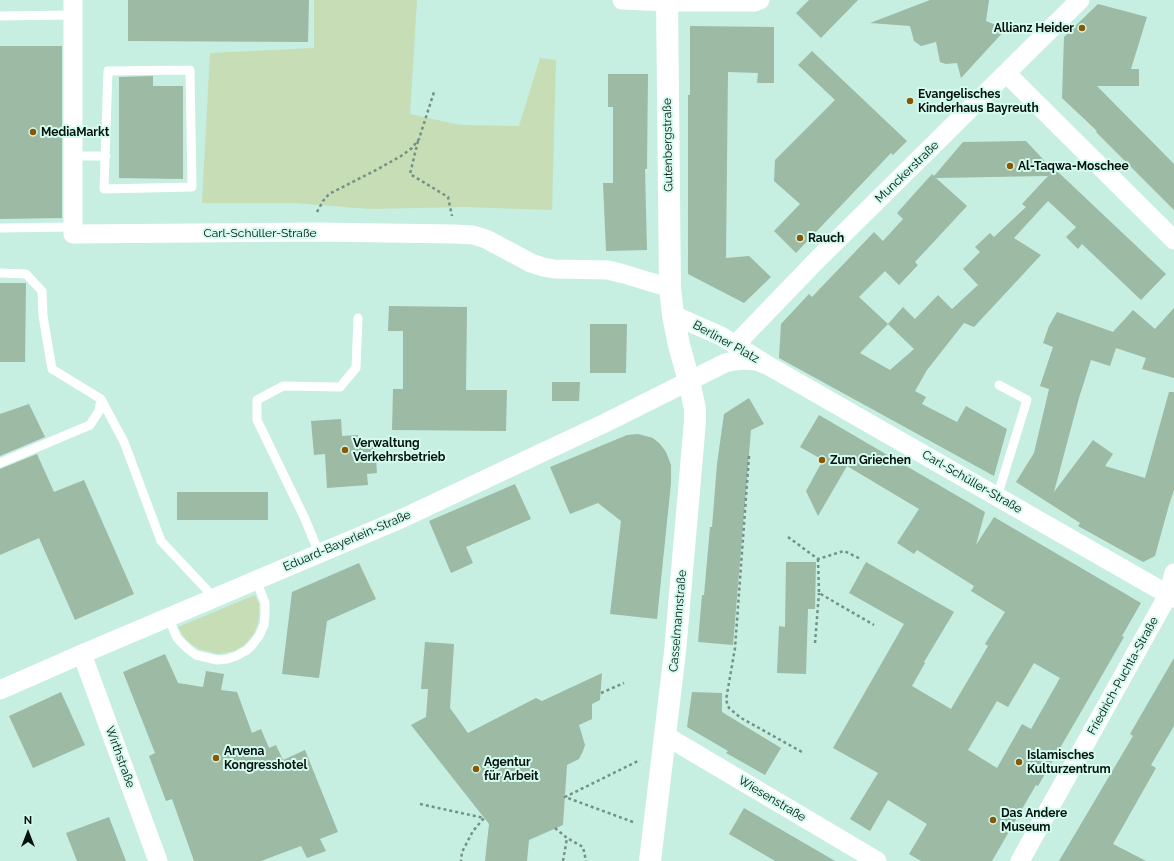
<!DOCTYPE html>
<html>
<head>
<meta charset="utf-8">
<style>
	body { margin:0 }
	#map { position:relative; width:1174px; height:861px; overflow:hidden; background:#c6eee1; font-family:Raleway,sans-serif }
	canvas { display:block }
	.north { position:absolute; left:8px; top:813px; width:40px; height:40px; -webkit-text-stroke:3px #d3fbee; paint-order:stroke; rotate:0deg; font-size:11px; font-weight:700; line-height:16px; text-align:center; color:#04110d }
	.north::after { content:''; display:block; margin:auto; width:14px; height:18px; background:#04110d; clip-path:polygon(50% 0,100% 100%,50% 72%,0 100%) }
</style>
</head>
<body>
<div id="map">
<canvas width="1174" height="861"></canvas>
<div class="north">N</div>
</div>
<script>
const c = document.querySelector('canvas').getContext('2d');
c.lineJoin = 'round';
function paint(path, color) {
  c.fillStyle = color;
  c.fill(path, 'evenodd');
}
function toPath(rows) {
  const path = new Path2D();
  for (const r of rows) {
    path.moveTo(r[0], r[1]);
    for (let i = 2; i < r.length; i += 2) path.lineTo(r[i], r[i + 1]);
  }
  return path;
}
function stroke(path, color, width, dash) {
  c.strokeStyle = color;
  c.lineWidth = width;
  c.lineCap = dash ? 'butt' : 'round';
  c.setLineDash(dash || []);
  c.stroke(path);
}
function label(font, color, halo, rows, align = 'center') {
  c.font = font + ' Raleway,sans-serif';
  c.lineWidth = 4;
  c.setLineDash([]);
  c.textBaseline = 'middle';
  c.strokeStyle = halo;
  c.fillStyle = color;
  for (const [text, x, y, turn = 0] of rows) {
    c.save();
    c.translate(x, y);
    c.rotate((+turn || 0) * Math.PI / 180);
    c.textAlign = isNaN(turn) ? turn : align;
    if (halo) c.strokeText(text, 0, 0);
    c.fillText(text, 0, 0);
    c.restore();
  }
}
const green = toPath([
	[314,0,417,0,410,114,460,125,519,126,540,58,556,60,552,210,466,207,370,209,295,203,202,203,210,53,314,48],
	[255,595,259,604,259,614,258,623,254,633,248,641,243,646,234,651,218,654,199,649,186,640,178,627]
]);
const building = toPath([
	[128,0,309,0,308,42,128,41],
	[809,0,858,0,821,38,796,13],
	[930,0,989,0,986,21,1006,29,961,78,957,63,946,64,940,62,936,42,921,46,914,41,910,26,870,23],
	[1098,4,1147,17,1131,69,1139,69,1139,86,1097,86,1174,164,1174,210,1096,132,1097,131,1062,98,1064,37],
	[690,26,774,27,774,83,757,83,758,73,728,72,726,258,749,256,771,277,744,303,688,274,688,95,690,95],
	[0,46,62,46,62,218,0,219],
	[812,51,907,141,893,155,891,153,796,253,774,231,800,204,774,181,775,160,835,100,798,65],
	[608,74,648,74,647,169,645,169,647,250,606,251,603,183,613,183,613,107,608,107],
	[153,76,153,86,183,86,183,179,119,178,119,77],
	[1026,141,1055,172,1058,172,1166,274,1141,300,1082,244,1078,249,1066,237,1076,227,1048,201,1014,238,1041,255,974,327,964,323,927,370,915,391,926,397,922,404,957,422,966,406,1007,429,994,476,779,358,781,324,809,294,812,297,874,232,883,241,903,219,897,213,932,174,934,176,963,142],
	[1048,176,1022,204,1026,207,994,237,990,233,975,247,980,252,963,269,978,285,952,309,938,295,915,319,903,307,888,324,859,297,885,271,899,285,918,265,915,262,967,206,936,178],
	[888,324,914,349,890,370,860,353],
	[0,283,26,283,25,362,0,362],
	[389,306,467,307,466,390,507,390,506,431,392,430,393,389,403,389,403,331,388,331],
	[1174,308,1174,378,1142,369,1146,358,1116,348,1110,366,1091,360,1079,398,1054,492,1093,440,1113,454,1105,466,1145,478,1169,392,1174,392,1174,490,1169,505,1155,556,1143,562,1078,526,1080,523,1016,482,1034,453,1049,389,1040,386,1053,347,1043,343,1049,326,1057,312,1113,332,1133,310,1155,329],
	[590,324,627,324,626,373,590,373],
	[552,382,580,382,579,401,552,401],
	[749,398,764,424,751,430,733,645,698,642,702,595,704,595,710,527,712,527,717,464,724,414],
	[29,404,45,437,0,456,0,414],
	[819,415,985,512,976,545,994,517,1141,603,1122,636,1124,637,1085,705,1038,786,1036,785,992,861,921,861,909,854,927,824,888,800,870,831,850,819,878,773,833,748,904,624,849,593,866,562,954,612,924,662,925,663,912,686,951,709,988,646,985,644,1005,612,971,591,974,586,917,550,914,554,897,543,919,509,847,466,818,516,806,491,823,460,800,447],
	[1034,663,1060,678,1031,729,1022,724,997,768,968,750,997,701,1008,707],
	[341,419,342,436,358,435,359,446,375,445,377,473,367,474,368,485,327,488,325,454,314,455,311,421],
	[638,434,653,438,660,444,666,452,671,465,671,483,657,619,610,614,621,521,598,503,570,514,550,467,627,435],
	[37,454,54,492,84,480,134,594,75,620,39,538,0,555,0,469],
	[515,484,531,519,466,547,473,563,451,573,429,521],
	[177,492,268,492,268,520,177,520],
	[786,562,816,562,815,609,808,609,806,674,777,673,779,626,785,627],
	[359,563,376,599,327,621,319,678,282,674,292,592],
	[425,642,454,644,450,708,468,733,536,698,542,701,602,673,600,700,592,704,592,719,579,725,585,745,583,751,579,759,567,765,563,825,529,840,527,861,485,861,489,824,411,725,426,717,428,689,421,689],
	[165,654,178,683,203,687,206,671,224,674,221,690,237,692,252,733,261,729,269,748,276,745,283,760,305,750,338,832,320,839,326,851,307,858,301,846,261,861,194,861,172,799,166,801,149,756,155,753,123,672],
	[1174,658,1174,726,1151,765,1156,768,1113,844,1146,861,1059,861,1133,736,1130,734],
	[61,692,85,745,33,768,9,716],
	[692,692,722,693,722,712,781,748,765,775,726,753,728,751,687,727],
	[744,808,835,861,775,861,729,834],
	[109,817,126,861,77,861,66,833]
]);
const path = toPath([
	[418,141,410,174,448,197,452,216],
	[317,212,323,201,329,194,378,169,401,156,412,148,419,139,434,92],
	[749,456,735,648,726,700,729,708,741,718,802,752],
	[788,537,818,559,844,551,861,559],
	[818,559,819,593,874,625],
	[815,643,819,593],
	[601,693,624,683],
	[420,804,484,818,473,831,462,852,461,861],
	[633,822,565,797,640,760],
	[555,828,567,838,583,847,586,861],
	[563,861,567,838]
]);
const service = toPath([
	[0,16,72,15],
	[190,70,192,187,104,189,108,71,190,70],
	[73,156,106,156],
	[0,228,73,227],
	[0,273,26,274,42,291,43,316,52,369,101,399,124,442,161,541,208,591,211,599],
	[0,463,90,425,99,411,101,399],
	[997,497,1027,400,999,385],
	[319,553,305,519,257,420,257,400,283,386,340,387,356,368,358,318],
	[168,617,177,638,188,649,196,655,217,660,227,659,236,656,247,650,252,645,259,636,264,625,265,615,265,603,256,580]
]);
const minor = toPath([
	[73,0,73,234,317,232,456,234,473,235,486,239,531,263,543,267,554,269,608,270,624,274,670,288],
	[622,0,667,2,755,2,760,0],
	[1006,73,1174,240],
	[673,315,721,336,769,366,1174,598],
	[735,345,816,261,1080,0],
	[82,654,158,861],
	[0,690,82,654,403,518,605,423,725,363,734,361,745,360,756,361,769,366],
	[666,736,877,861],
	[1020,861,1168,595,1174,573]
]);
const tertiary = toPath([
	[650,861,675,652,695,421,695,409,689,381,679,345,673,315,670,288,667,0]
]);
const markers = [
	[1082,28,4,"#8a5802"],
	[910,101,4,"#8a5802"],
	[33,132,4,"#8a5802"],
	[1010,166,4,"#8a5802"],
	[800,238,4,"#8a5802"],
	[345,450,4,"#8a5802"],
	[822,460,4,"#8a5802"],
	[216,758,4,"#8a5802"],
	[1019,762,4,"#8a5802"],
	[476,769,4,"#8a5802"],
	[993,820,4,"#8a5802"]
];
const poiNames = [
	["Allianz Heider",1074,28,"right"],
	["Evangelisches",918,94],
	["Kinderhaus Bayreuth",918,108],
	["MediaMarkt",41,132],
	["Al-Taqwa-Moschee",1018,166],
	["Rauch",808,238],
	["Verwaltung",353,443],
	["Verkehrsbetrieb",353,457],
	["Zum Griechen",830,460],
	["Arvena",224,751],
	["Kongresshotel",224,765],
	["Islamisches",1027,755],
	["Kulturzentrum",1027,769],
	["Agentur",484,762],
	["für Arbeit",484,776],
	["Das Andere",1001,813],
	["Museum",1001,827]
];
const streetNames = [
	["Gutenbergstraße",668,145,-91],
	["Munckerstraße",907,172,-44],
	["Carl-Schüller-Straße",260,233],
	["Berliner Platz",726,342,29],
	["Carl-Schüller-Straße",972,482,30],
	["Eduard-Bayerlein-Straße",347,541,-23],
	["Casselmannstraße",678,621,-85],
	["Friedrich-Puchta-Straße",1123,676,-61],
	["Wirthstraße",120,757,70],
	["Wiesenstraße",772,799,31]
];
paint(green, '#c6ddb6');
paint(building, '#9cbaa4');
stroke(path, '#749188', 2.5, [3, 3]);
stroke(service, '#fff', 9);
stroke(minor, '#fff', 19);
stroke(tertiary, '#fff', 22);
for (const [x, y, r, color] of markers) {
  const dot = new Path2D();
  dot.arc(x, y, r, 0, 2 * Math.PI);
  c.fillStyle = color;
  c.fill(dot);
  stroke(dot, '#d3fbee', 1.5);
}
label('bold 12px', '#04110d', '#d3fbee', poiNames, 'left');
label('12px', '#04110d', '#d3fbee', streetNames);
</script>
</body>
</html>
